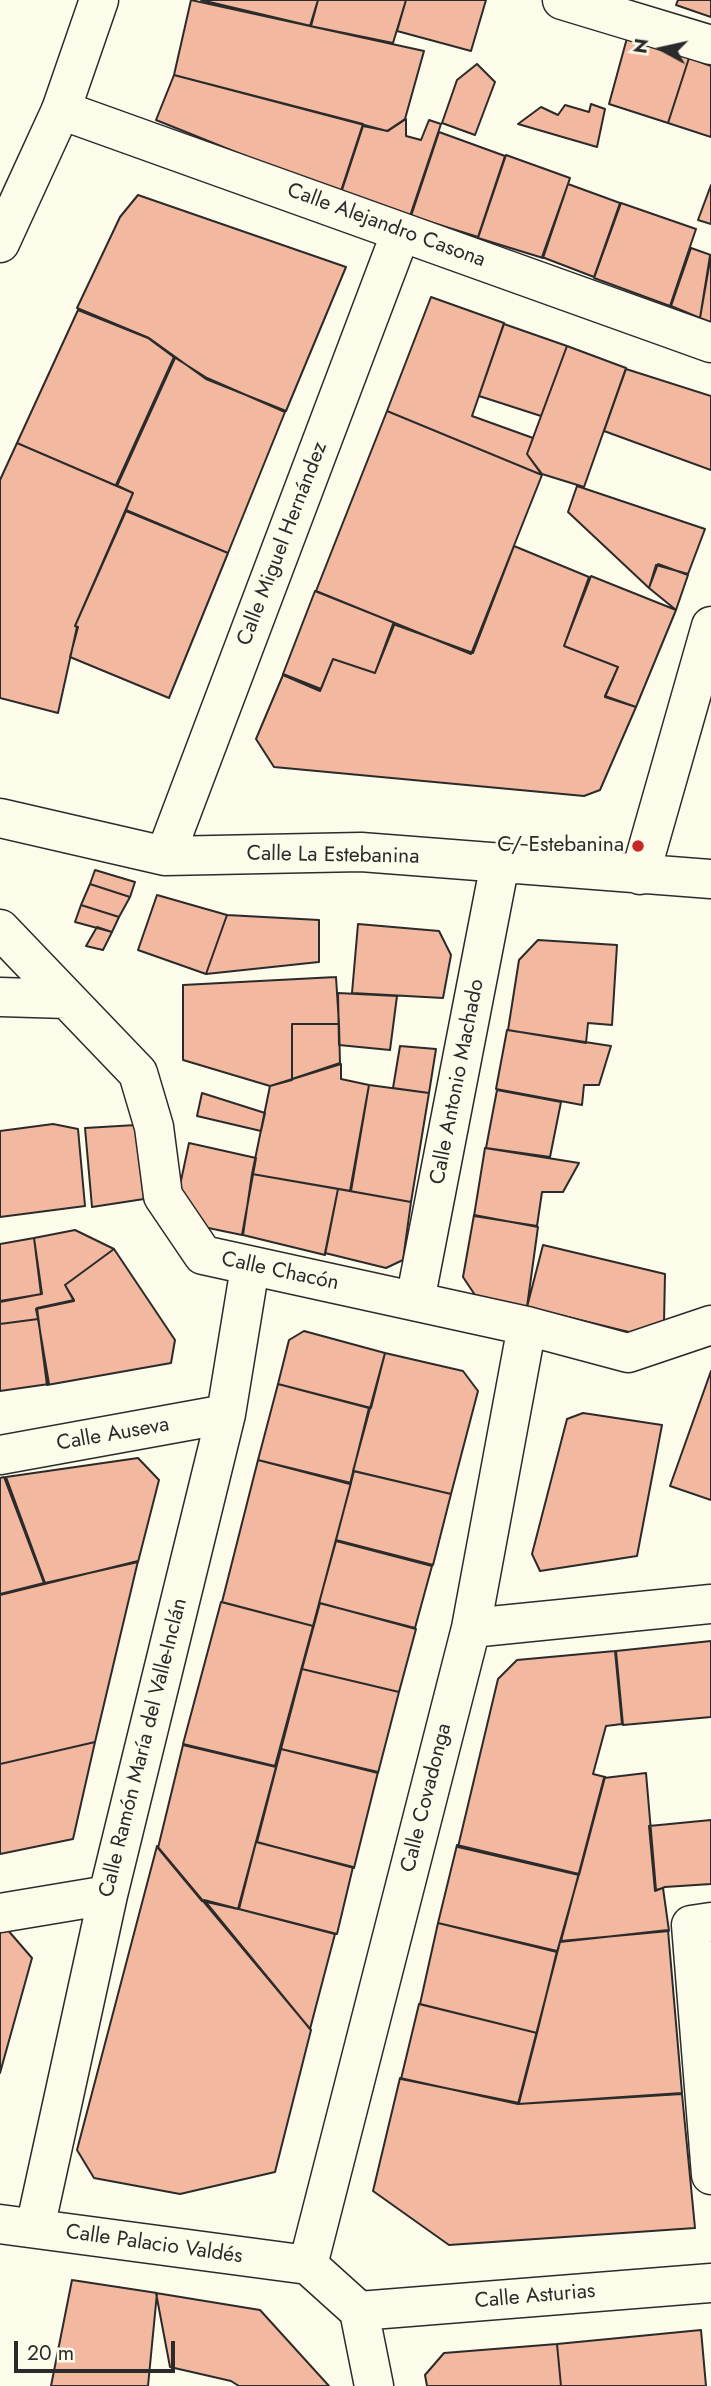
<!DOCTYPE html>
<html>
<head>
<meta charset="utf-8">
<style>
	body { margin:0 }
	#map { position:relative; width:711px; height:2386px; overflow:hidden; background:#fdfbea; font-family:Jost,sans-serif }
	canvas { display:block }
	.north { position:absolute; left:627px; top:14px; width:70px; height:70px; -webkit-text-stroke:5px #fdfbea; paint-order:stroke; rotate:278deg; font-size:19px; font-weight:700; line-height:28px; text-align:center; color:#2b2b2b }
	.north::after { content:''; display:block; margin:auto; width:24px; height:32px; background:#2b2b2b; clip-path:polygon(50% 0,100% 100%,50% 72%,0 100%) }
	.scale { position:absolute; left:14px; top:2341px; width:161px; height:32px; box-sizing:border-box; border:4px solid #2b2b2b; border-top:0; padding-left:9px; font-size:21px; line-height:24px; white-space:nowrap; color:#2b2b2b; -webkit-text-stroke:5px #fdfbea; paint-order:stroke }
</style>
</head>
<body>
<div id="map">
<canvas width="711" height="2386"></canvas>
<div class="north">N</div>
<div class="scale">20 m</div>
</div>
<script>
const c = document.querySelector('canvas').getContext('2d');
c.lineJoin = 'round';
function paint(path, color) {
  c.fillStyle = color;
  c.fill(path, 'evenodd');
}
function toPath(rows) {
  const path = new Path2D();
  for (const r of rows) {
    path.moveTo(r[0], r[1]);
    for (let i = 2; i < r.length; i += 2) path.lineTo(r[i], r[i + 1]);
  }
  return path;
}
function stroke(path, color, width, dash) {
  c.strokeStyle = color;
  c.lineWidth = width;
  c.lineCap = dash ? 'butt' : 'round';
  c.setLineDash(dash || []);
  c.stroke(path);
}
function label(font, color, halo, rows, align = 'center') {
  c.font = font + ' Jost,sans-serif';
  c.lineWidth = 5;
  c.setLineDash([]);
  c.textBaseline = 'middle';
  c.strokeStyle = halo;
  c.fillStyle = color;
  for (const [text, x, y, turn = 0] of rows) {
    c.save();
    c.translate(x, y);
    c.rotate((+turn || 0) * Math.PI / 180);
    c.textAlign = isNaN(turn) ? turn : align;
    if (halo) c.strokeText(text, 0, 0);
    c.fillText(text, 0, 0);
    c.restore();
  }
}
const building = toPath([
	[191,0,424,51,405,119,387,131,174,75,191,0],
	[201,0,318,0,311,26,201,0],
	[318,0,406,0,393,43,310,26,318,0],
	[406,0,486,0,471,51,397,31,406,0],
	[678,0,711,0,711,17,676,5,678,0],
	[627,38,689,58,668,123,609,104,627,38],
	[689,58,711,66,711,137,668,123,689,58],
	[477,64,495,82,475,135,442,123,457,80,477,64],
	[174,75,363,124,340,194,156,120,174,75],
	[591,104,605,109,597,147,518,124,541,107,558,115,565,105,589,112,591,104],
	[406,119,406,136,421,140,429,120,441,124,410,216,341,193,363,126,388,131,406,119],
	[439,132,505,156,478,237,411,216,439,132],
	[506,155,570,178,543,258,478,238,506,155],
	[568,184,620,203,594,277,542,257,568,184],
	[711,185,711,224,698,220,711,185],
	[138,195,346,267,286,411,206,379,149,338,77,308,120,217,138,195],
	[621,203,696,229,670,306,594,278,621,203],
	[691,248,711,255,700,318,671,306,691,248],
	[710,256,711,256,711,322,700,318,710,256],
	[431,297,504,323,472,416,533,438,527,454,542,475,387,411,431,297],
	[78,310,148,338,175,358,117,486,17,443,78,310],
	[504,324,567,346,541,416,479,396,504,324],
	[567,346,626,368,584,487,542,474,527,454,567,346],
	[174,357,207,378,285,412,228,553,126,510,133,493,116,485,174,357],
	[626,369,711,396,711,470,604,431,626,369],
	[387,411,542,475,471,654,316,591,387,411],
	[17,443,133,493,75,626,77,627,58,713,0,698,0,480,17,443],
	[577,486,705,529,688,574,656,565,649,588,568,512,577,486],
	[126,511,228,553,169,698,70,657,78,627,75,626,126,511],
	[514,546,589,577,564,646,618,667,605,697,636,707,600,790,584,796,274,767,256,739,283,675,320,691,333,659,375,673,393,624,473,653,514,546],
	[658,564,688,575,676,610,649,588,658,564],
	[591,576,676,610,636,707,605,696,618,667,564,646,591,576],
	[315,591,395,623,375,673,333,659,321,689,283,674,315,591],
	[95,870,135,882,130,897,90,884,95,870],
	[90,884,130,897,119,917,81,905,90,884],
	[157,895,227,915,206,974,138,950,157,895],
	[81,905,119,917,112,932,75,922,81,905],
	[227,915,319,920,319,962,206,974,227,915],
	[358,924,439,931,451,955,443,998,352,993,358,924],
	[97,927,112,932,103,950,86,946,97,927],
	[538,940,617,945,612,1025,588,1023,586,1043,508,1030,519,960,538,940],
	[336,977,339,1024,292,1024,292,1080,270,1086,183,1060,183,985,336,977],
	[338,993,397,996,390,1050,339,1045,338,993],
	[292,1024,339,1024,340,1063,292,1079,292,1024],
	[507,1030,611,1046,599,1085,584,1085,582,1105,496,1089,507,1030],
	[400,1046,436,1049,429,1093,393,1088,400,1046],
	[341,1064,341,1079,369,1085,351,1191,252,1174,270,1086,341,1064],
	[369,1085,429,1093,411,1202,350,1191,369,1085],
	[497,1090,561,1102,550,1157,486,1148,497,1090],
	[202,1093,265,1113,261,1131,197,1116,202,1093],
	[53,1124,78,1129,85,1206,0,1217,0,1131,53,1124],
	[136,1125,144,1199,92,1207,85,1128,136,1125],
	[189,1143,256,1158,242,1235,194,1225,176,1204,189,1143],
	[485,1148,579,1163,563,1192,542,1192,537,1226,474,1216,485,1148],
	[252,1174,338,1189,325,1255,243,1235,252,1174],
	[338,1189,411,1202,403,1260,386,1268,325,1253,338,1189],
	[474,1215,538,1227,527,1307,475,1295,463,1277,474,1215],
	[75,1230,114,1249,65,1285,74,1301,36,1309,38,1319,0,1324,0,1302,41,1294,34,1238,75,1230],
	[34,1238,42,1294,0,1301,0,1244,34,1238],
	[543,1245,665,1274,664,1323,637,1334,527,1307,543,1245],
	[114,1249,175,1340,171,1363,47,1385,37,1308,74,1300,65,1285,114,1249],
	[38,1319,49,1384,0,1391,0,1324,38,1319],
	[304,1331,385,1353,371,1408,278,1384,289,1340,304,1331],
	[385,1353,463,1371,478,1391,451,1494,353,1471,385,1353],
	[711,1371,711,1500,670,1486,711,1371],
	[278,1384,369,1408,350,1484,258,1460,278,1384],
	[583,1413,662,1425,637,1556,540,1571,532,1554,567,1419,583,1413],
	[138,1458,159,1480,138,1562,45,1583,6,1477,138,1458],
	[258,1460,351,1483,313,1626,222,1602,258,1460],
	[354,1471,451,1494,433,1565,336,1540,354,1471],
	[4,1477,44,1583,0,1594,0,1478,4,1477],
	[336,1541,432,1566,415,1628,319,1603,336,1541],
	[138,1561,95,1742,0,1764,0,1595,138,1561],
	[221,1602,313,1626,275,1766,183,1744,221,1602],
	[320,1603,416,1629,399,1692,302,1669,320,1603],
	[711,1641,711,1717,623,1725,616,1651,711,1641],
	[615,1651,622,1724,606,1726,593,1774,605,1777,579,1875,458,1847,498,1679,517,1660,615,1651],
	[302,1669,399,1692,378,1773,281,1749,302,1669],
	[95,1742,73,1839,0,1854,0,1764,95,1742],
	[183,1745,276,1767,238,1909,202,1901,158,1848,183,1745],
	[281,1749,378,1772,354,1868,257,1842,281,1749],
	[646,1773,656,1890,663,1888,669,1931,561,1941,604,1778,646,1773],
	[711,1820,711,1884,665,1887,655,1891,649,1826,711,1820],
	[256,1842,353,1867,337,1934,239,1909,256,1842],
	[457,1845,579,1874,557,1952,438,1923,457,1845],
	[157,1846,311,2030,275,2172,180,2194,94,2178,77,2150,157,1846],
	[204,1900,335,1934,310,2029,204,1900],
	[438,1923,557,1951,537,2033,420,2004,438,1923],
	[6,1928,32,1958,0,2073,0,1929,6,1928],
	[668,1930,682,2093,518,2104,560,1942,668,1930],
	[419,2004,537,2033,519,2103,401,2079,419,2004],
	[400,2078,518,2104,682,2094,695,2228,449,2245,373,2191,400,2078],
	[72,2280,157,2293,148,2386,51,2386,72,2280],
	[156,2293,260,2310,329,2386,239,2386,231,2381,170,2367,156,2293],
	[701,2330,706,2386,561,2386,557,2344,701,2330],
	[557,2344,561,2386,427,2386,425,2375,444,2353,557,2344]
]);
const street = toPath([
	[562,0,711,45],
	[61,110,711,343],
	[0,818,165,856,361,852,711,879],
	[165,856,401,232],
	[640,875,711,626],
	[0,929,138,1073,154,1127,163,1196,203,1255,527,1326,628,1353,711,1325],
	[0,997,67,999],
	[415,1301,500,863],
	[0,1455,226,1414],
	[471,1628,711,1604],
	[0,1913,108,1895],
	[711,1922,691,1925,711,2175],
	[0,2224,308,2265],
	[35,2228,108,1895,226,1414,250,1267],
	[308,2265,471,1628,527,1326],
	[308,2265,359,2311,374,2386],
	[359,2311,711,2283]
]);
const primary = toPath([
	[0,243,61,110,99,0]
]);
const markers = [
	[638,846,7,"#c62828"]
];
const streetNames = [
	["Calle Alejandro Casona",386,226,20],
	["Calle Miguel Hernández",283,544,-69],
	["Calle La Estebanina",333,856,1],
	["Calle Antonio Machado",458,1082,-79],
	["Calle Chacón",280,1272,12],
	["Calle Auseva",113,1435,-10],
	["Calle Ramón María del Valle-Inclán",144,1748,-76],
	["Calle Covadonga",427,1798,-76],
	["Calle Palacio Valdés",154,2245,8],
	["Calle Asturias",535,2297,-5]
];
const poiNames = [
	["C/ Estebanina",624,846]
];
paint(building, '#f2b8a0');
stroke(building, '#2b2b2b', 2);
stroke(street, '#2b2b2b', 41);
stroke(primary, '#2b2b2b', 41);
stroke(street, '#fdfbea', 38);
stroke(primary, '#fdfbea', 38);
for (const [x, y, r, color] of markers) {
  const dot = new Path2D();
  dot.arc(x, y, r, 0, 2 * Math.PI);
  c.fillStyle = color;
  c.fill(dot);
  stroke(dot, '#fdfbea', 2.5);
}
label('21px', '#2b2b2b', '#fdfbea', streetNames);
label('21px', '#2b2b2b', '#fdfbea', poiNames, 'right');
</script>
</body>
</html>
